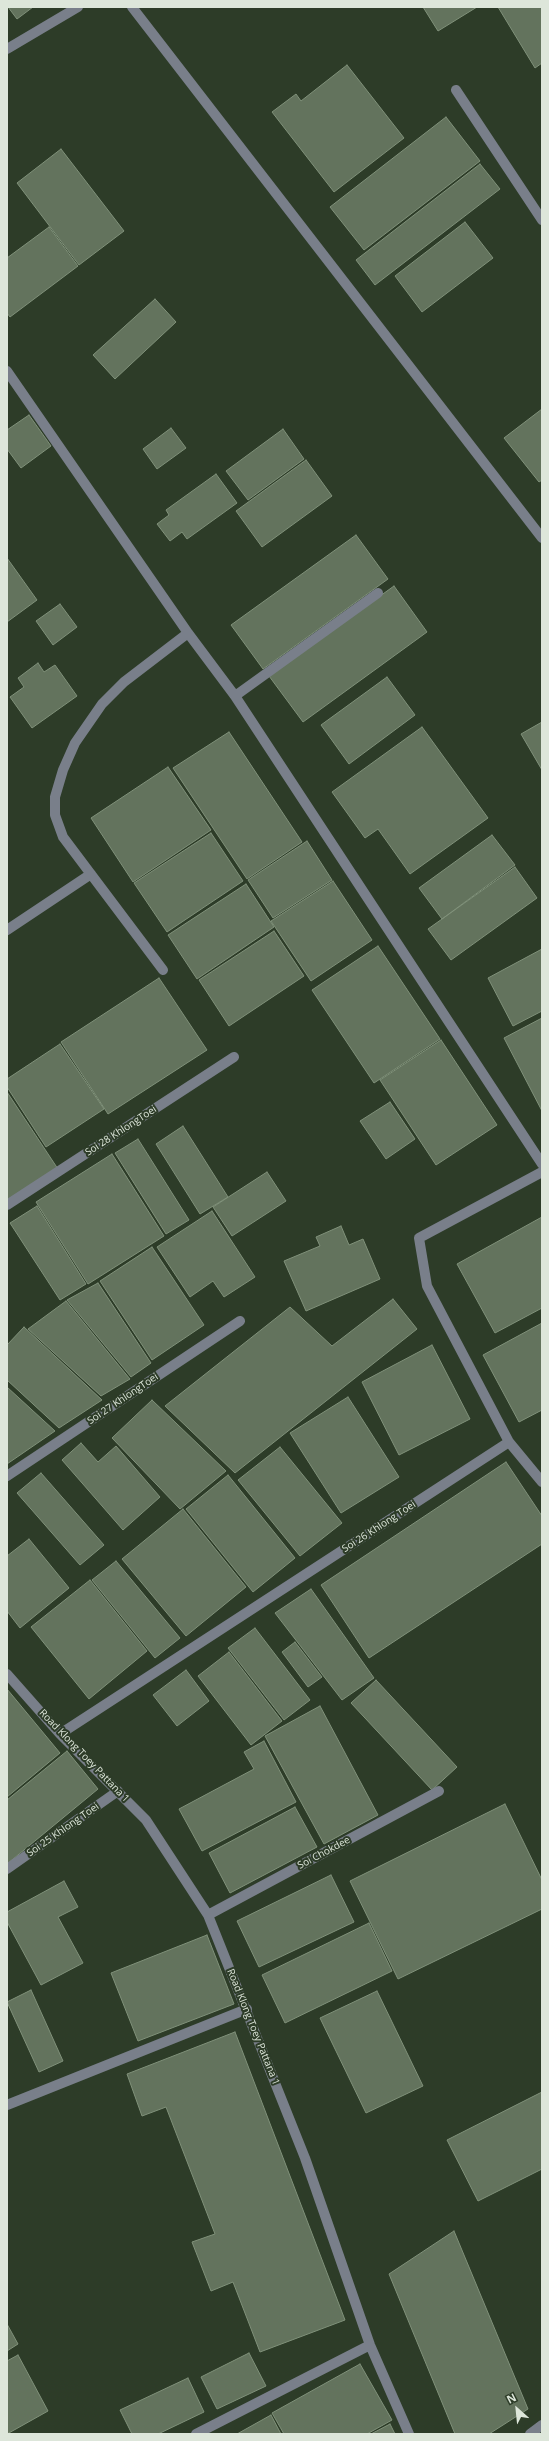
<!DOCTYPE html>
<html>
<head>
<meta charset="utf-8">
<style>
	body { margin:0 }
	#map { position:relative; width:549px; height:2441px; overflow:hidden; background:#2d3c28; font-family:"Open Sans",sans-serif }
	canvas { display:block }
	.frame { position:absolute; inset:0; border:8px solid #dde6da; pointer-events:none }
	.north { position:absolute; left:497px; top:2389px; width:40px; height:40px; -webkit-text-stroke:3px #2d3c28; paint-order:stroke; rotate:333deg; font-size:11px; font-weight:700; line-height:16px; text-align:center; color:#dde6da }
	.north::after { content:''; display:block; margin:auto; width:14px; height:18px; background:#dde6da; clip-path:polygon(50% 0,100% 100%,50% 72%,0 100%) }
</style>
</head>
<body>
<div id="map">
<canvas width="549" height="2441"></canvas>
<div class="frame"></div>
<div class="north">N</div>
</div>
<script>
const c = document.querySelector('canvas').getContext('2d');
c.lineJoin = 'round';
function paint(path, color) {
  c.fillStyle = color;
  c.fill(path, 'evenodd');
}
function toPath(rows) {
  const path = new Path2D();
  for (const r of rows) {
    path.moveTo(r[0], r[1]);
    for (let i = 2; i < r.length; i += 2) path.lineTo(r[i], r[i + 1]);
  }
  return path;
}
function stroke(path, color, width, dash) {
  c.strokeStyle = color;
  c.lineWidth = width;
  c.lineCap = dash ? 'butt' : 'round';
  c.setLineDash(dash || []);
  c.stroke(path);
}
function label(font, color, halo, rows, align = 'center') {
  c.font = font + ' "Open Sans",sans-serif';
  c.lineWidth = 4;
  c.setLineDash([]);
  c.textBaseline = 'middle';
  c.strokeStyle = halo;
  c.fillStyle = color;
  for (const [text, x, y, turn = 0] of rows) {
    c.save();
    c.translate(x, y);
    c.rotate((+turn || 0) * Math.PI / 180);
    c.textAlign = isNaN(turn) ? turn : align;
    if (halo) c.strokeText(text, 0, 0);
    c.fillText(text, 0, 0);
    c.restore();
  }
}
const building = toPath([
	[8,7,33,7,17,19,8,7],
	[423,7,477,7,438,31,423,7],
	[498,7,542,7,542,63,535,68,498,7],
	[347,65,404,138,334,192,272,112,296,94,301,101,347,65],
	[446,117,480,161,364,250,330,207,446,117],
	[61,149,124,231,79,265,17,183,61,149],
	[480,164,500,189,375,285,356,260,480,164],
	[465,222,493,258,422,312,395,276,465,222],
	[49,227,78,266,10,317,7,313,7,258,49,227],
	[155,299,176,322,115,379,93,355,155,299],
	[542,409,542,480,539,482,504,438,542,409],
	[29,415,51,446,21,468,7,449,7,430,29,415],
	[171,428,186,448,157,469,143,449,171,428],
	[283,429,304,459,248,500,226,471,283,429],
	[306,460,332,496,262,547,236,511,306,460],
	[216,474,237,503,187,539,182,532,170,541,157,524,169,515,166,510,216,474],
	[356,535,388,579,263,669,231,625,356,535],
	[7,558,37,600,7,622,7,558],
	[394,586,427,632,303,722,269,676,394,586],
	[60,604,77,627,53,645,36,621,60,604],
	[38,663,44,672,55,665,77,696,32,728,10,697,24,687,18,678,38,663],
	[387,677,415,715,349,764,321,725,387,677],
	[542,722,542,770,521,734,542,722],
	[422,727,488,818,410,874,378,829,365,838,332,792,422,727],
	[229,732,302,842,247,879,173,768,229,732],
	[168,767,211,830,133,882,91,818,168,767],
	[211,833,243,881,167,932,134,883,211,833],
	[492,835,515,865,442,919,419,888,492,835],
	[307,841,332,880,273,918,248,880,307,841],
	[515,867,537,898,451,960,428,929,515,867],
	[333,881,372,940,311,981,271,921,333,881],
	[246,884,274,927,197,979,168,935,246,884],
	[274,931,304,976,229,1026,199,980,274,931],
	[378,946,440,1039,374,1083,312,990,378,946],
	[542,949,542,1011,513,1026,488,978,542,949],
	[159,978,207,1050,108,1114,61,1042,159,978],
	[542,1018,542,1111,504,1038,542,1018],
	[441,1040,497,1125,436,1165,380,1080,441,1040],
	[60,1044,104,1109,46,1147,7,1087,7,1079,60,1044],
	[7,1092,58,1169,7,1202,7,1092],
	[390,1102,415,1139,386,1159,360,1121,390,1102],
	[183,1126,228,1197,200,1214,156,1144,183,1126],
	[138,1139,189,1220,166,1234,115,1153,138,1139],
	[112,1154,164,1236,88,1284,36,1202,112,1154],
	[267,1172,286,1201,232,1236,213,1207,267,1172],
	[37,1206,86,1284,60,1300,10,1223,37,1206],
	[212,1211,255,1277,224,1297,213,1281,190,1297,157,1247,212,1211],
	[542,1217,542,1308,495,1333,457,1264,542,1217],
	[341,1226,349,1245,363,1239,380,1279,306,1311,284,1261,320,1246,316,1237,341,1226],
	[152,1247,204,1325,152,1360,100,1281,152,1247],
	[98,1283,151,1363,131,1377,67,1300,98,1283],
	[393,1299,417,1329,235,1473,165,1406,290,1307,332,1346,393,1299],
	[66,1301,130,1379,101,1396,28,1329,66,1301],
	[542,1323,542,1410,519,1422,483,1355,542,1323],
	[24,1327,102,1400,59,1428,7,1380,7,1345,24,1327],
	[432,1345,470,1419,399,1455,362,1382,432,1345],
	[7,1387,55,1431,7,1464,7,1387],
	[348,1397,399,1477,341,1513,290,1433,348,1397],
	[152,1400,226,1471,180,1509,112,1438,152,1400],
	[81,1443,98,1462,116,1446,160,1497,123,1530,62,1460,81,1443],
	[280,1447,342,1523,300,1556,238,1480,280,1447],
	[506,1462,542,1516,542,1544,369,1658,321,1585,506,1462],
	[41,1473,104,1545,80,1565,17,1493,41,1473],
	[228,1475,295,1558,253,1592,186,1509,228,1475],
	[183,1509,246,1587,186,1636,122,1559,183,1509],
	[29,1539,69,1588,20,1628,7,1611,7,1556,29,1539],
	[116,1561,180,1638,155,1658,92,1580,116,1561],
	[90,1580,147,1651,89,1699,31,1627,90,1580],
	[311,1589,374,1678,342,1700,275,1613,311,1589],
	[255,1628,310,1700,284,1720,228,1648,255,1628],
	[295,1642,322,1677,308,1687,282,1652,295,1642],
	[229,1652,282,1721,251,1745,198,1676,229,1652],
	[186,1670,209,1701,177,1726,153,1695,186,1670],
	[376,1680,457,1767,432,1790,351,1703,376,1680],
	[7,1689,60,1753,7,1797,7,1689],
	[320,1706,378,1815,324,1844,265,1736,320,1706],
	[264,1741,296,1802,202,1851,179,1809,254,1769,244,1752,264,1741],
	[67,1751,98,1789,7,1864,7,1800,67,1751],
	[505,1804,542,1880,542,1909,398,1979,350,1881,505,1804],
	[295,1807,317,1847,230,1893,209,1853,295,1807],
	[331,1875,354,1922,259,1967,237,1921,331,1875],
	[64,1881,78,1907,58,1917,83,1963,41,1985,7,1922,7,1912,64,1881],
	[369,1923,392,1971,285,2023,262,1975,369,1923],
	[207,1935,234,2004,138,2041,111,1973,207,1935],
	[31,1990,63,2061,39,2072,7,2002,31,1990],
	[377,1991,423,2086,366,2113,320,2018,377,1991],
	[235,2032,345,2320,260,2352,233,2282,211,2291,192,2242,215,2234,166,2107,142,2116,127,2074,235,2032],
	[542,2092,542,2169,478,2201,447,2140,542,2092],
	[454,2231,528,2409,489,2434,455,2434,389,2274,454,2231],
	[7,2324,18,2344,7,2351,7,2324],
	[249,2353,266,2386,217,2409,201,2377,249,2353],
	[18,2355,48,2411,7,2434,7,2361,18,2355],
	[360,2364,392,2420,367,2434,284,2434,272,2413,360,2364],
	[188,2378,204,2412,158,2434,132,2434,120,2410,188,2378],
	[271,2415,281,2434,237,2434,271,2415],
	[390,2424,395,2434,371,2434,390,2424]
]);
const minor = toPath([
	[132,7,542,538],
	[7,49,78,7],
	[456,90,542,220],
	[7,371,188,633,235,696,542,1164],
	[235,696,378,593],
	[7,930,91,874],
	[163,970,63,837,55,815,55,797,63,770,75,743,102,704,124,682,188,633],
	[7,1205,234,1057],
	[509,1442,542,1482],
	[7,1476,240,1321],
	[7,1674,60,1734,146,1820,208,1915,305,2158,370,2345,409,2434],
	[60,1734,509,1442,427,1286,419,1238,542,1172],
	[7,1869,118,1791],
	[208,1915,439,1791],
	[7,2105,247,2009],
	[196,2434,370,2345],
	[530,2434,542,2425]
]);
const streetNames = [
	["Soi 28 KhlongToei",121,1131,-33],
	["Soi 27 KhlongToei",123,1399,-34],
	["Soi 26 Khlong Toei",379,1527,-33],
	["Road Klong Toey Pattana 1",84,1756,46],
	["Soi 25 Khlong Toei",63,1830,-35],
	["Soi Chokdee",324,1853,-28],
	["Road Klong Toey Pattana 1",253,2027,68]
];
paint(building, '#63735d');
stroke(building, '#80917a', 1);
stroke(minor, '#797f8a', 10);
label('10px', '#dde6da', '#2d3c28', streetNames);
</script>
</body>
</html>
